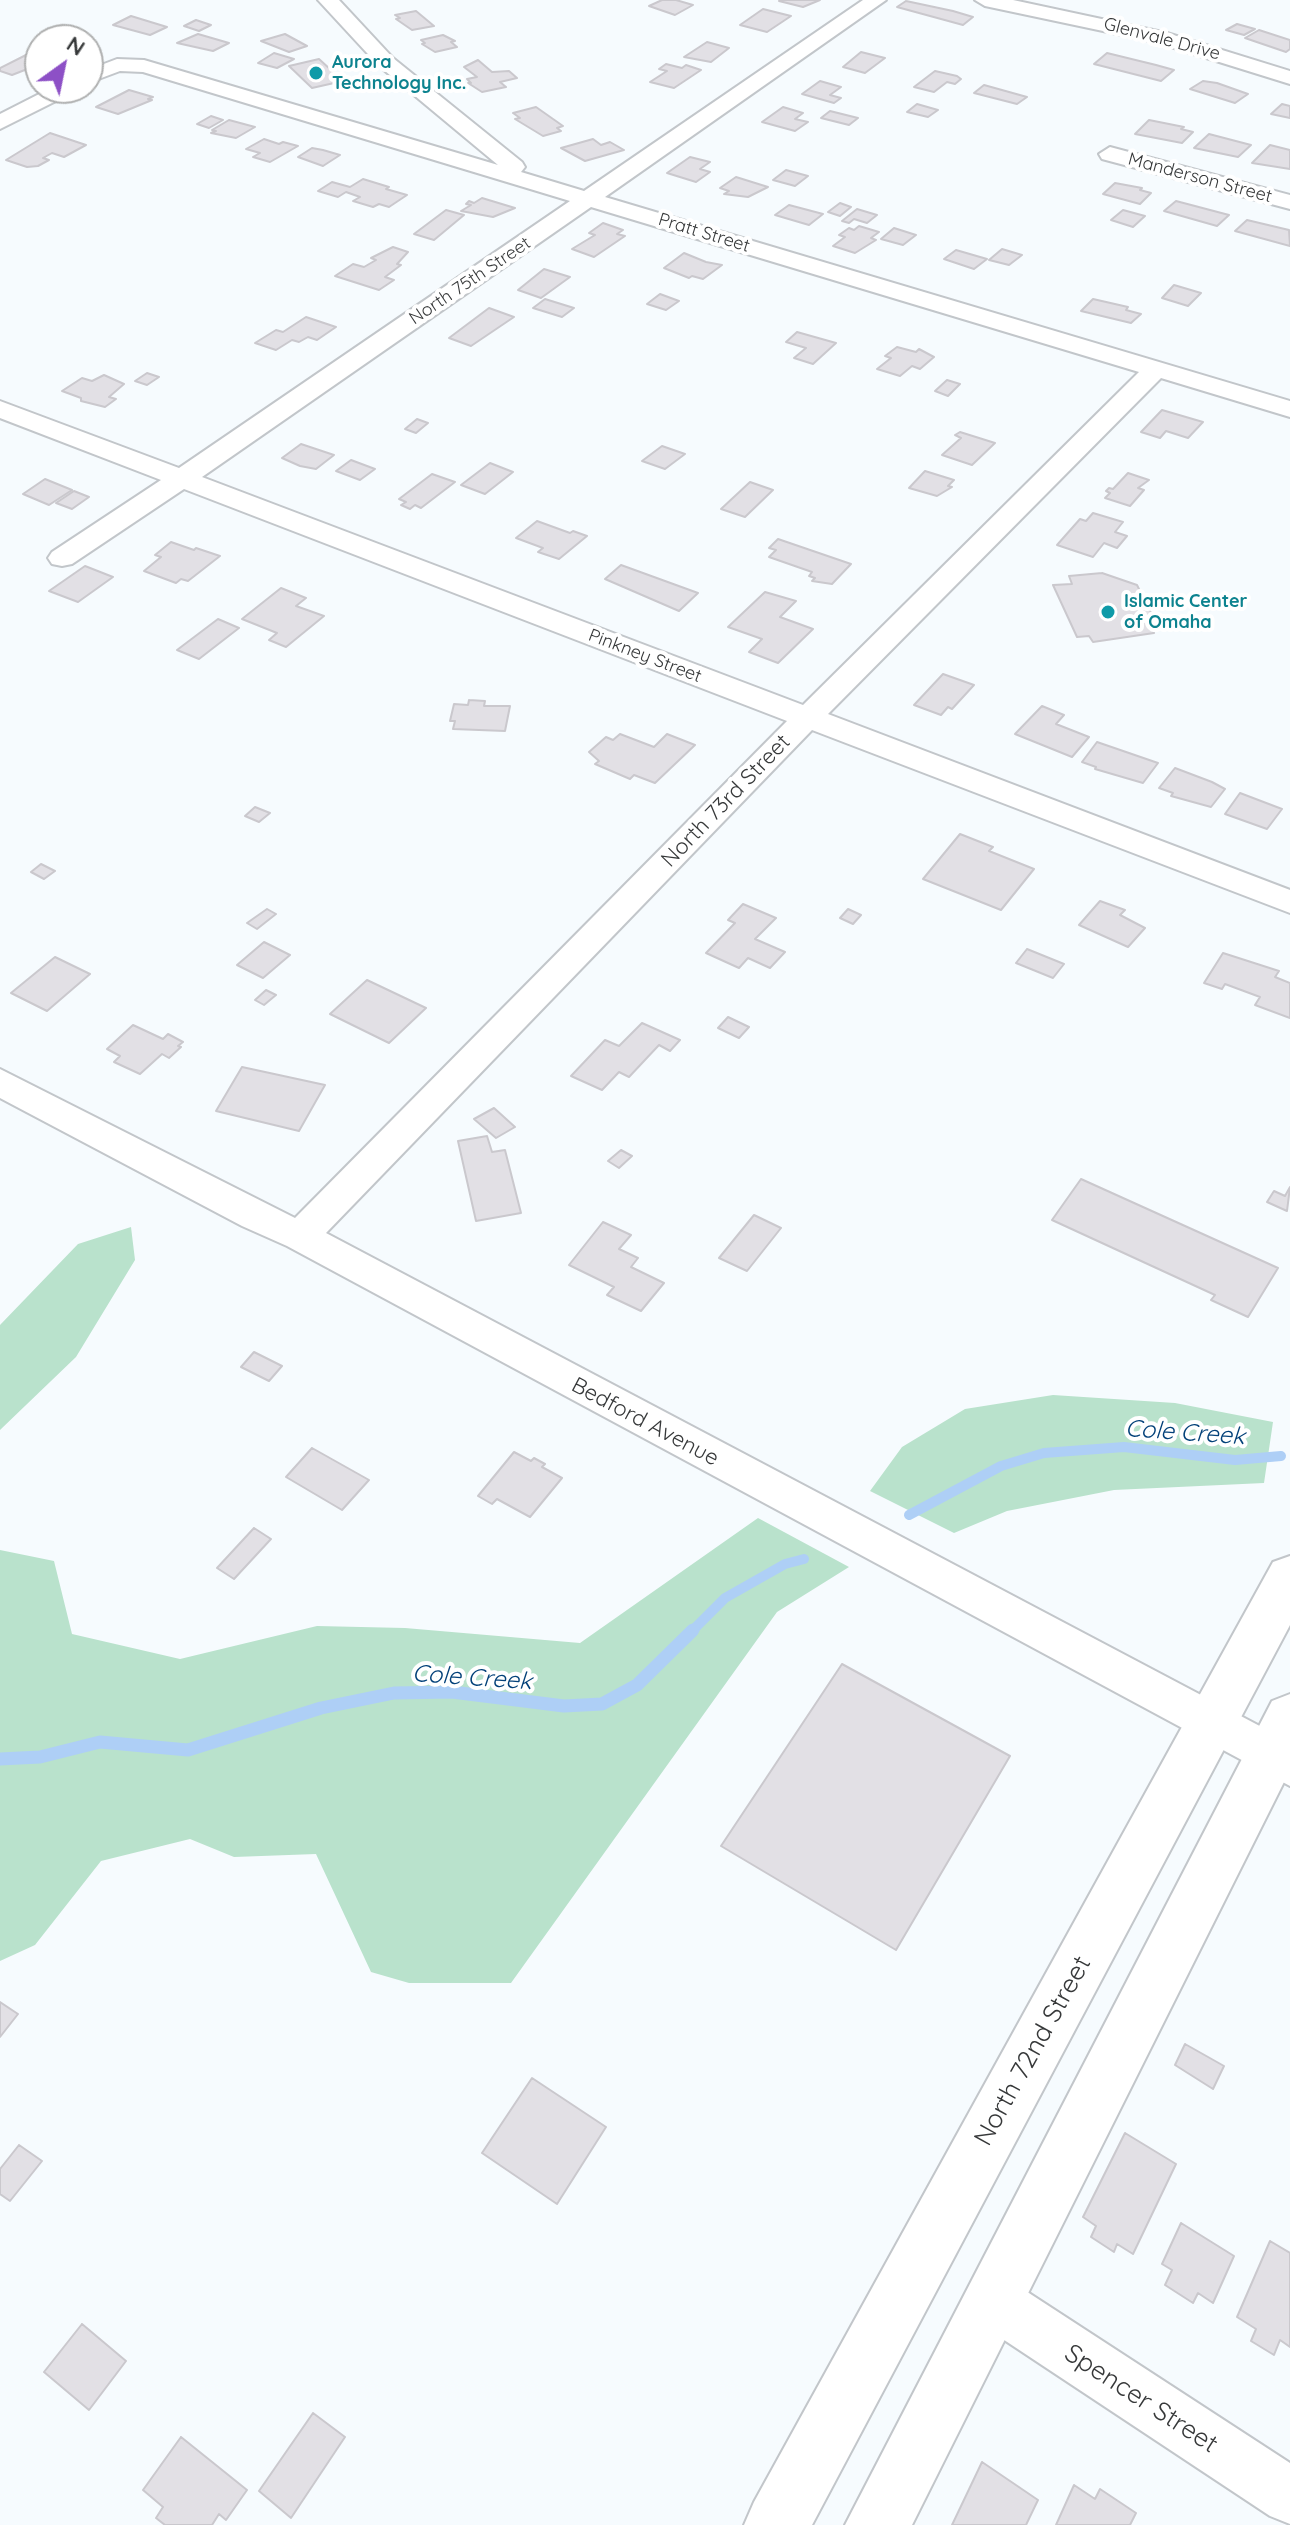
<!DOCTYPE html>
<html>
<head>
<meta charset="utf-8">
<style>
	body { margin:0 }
	#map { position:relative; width:1290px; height:2525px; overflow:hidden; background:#f6fbfe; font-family:Quicksand,sans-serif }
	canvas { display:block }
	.north { position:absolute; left:24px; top:24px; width:80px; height:80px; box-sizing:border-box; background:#fff; border:2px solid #afb0b0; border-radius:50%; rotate:33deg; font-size:22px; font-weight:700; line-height:32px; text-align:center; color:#37393a }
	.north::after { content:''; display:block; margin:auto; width:28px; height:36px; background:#8d50c6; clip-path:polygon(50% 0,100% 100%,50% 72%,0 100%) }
</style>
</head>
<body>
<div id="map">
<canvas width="1290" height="2525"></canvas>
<div class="north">N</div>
</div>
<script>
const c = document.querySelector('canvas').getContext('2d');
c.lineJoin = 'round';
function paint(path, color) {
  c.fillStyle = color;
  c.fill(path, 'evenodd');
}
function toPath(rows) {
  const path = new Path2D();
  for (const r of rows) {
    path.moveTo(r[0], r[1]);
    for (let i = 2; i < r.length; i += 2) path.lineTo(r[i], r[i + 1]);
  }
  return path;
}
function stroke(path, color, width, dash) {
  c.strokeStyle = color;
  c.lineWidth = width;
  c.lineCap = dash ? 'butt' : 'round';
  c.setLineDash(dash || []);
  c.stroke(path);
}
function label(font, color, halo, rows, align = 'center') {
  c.font = font + ' Quicksand,sans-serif';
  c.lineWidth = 8;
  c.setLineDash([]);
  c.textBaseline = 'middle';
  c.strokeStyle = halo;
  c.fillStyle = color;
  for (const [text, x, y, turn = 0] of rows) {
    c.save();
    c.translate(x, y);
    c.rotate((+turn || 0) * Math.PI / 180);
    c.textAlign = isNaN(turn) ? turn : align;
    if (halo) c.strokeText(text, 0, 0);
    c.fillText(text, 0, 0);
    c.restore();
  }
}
const green = toPath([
	[131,1227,135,1260,76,1357,0,1430,0,1325,78,1244],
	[1053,1395,1175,1403,1273,1422,1264,1483,1114,1490,1007,1511,954,1533,870,1491,902,1447,965,1409],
	[758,1518,849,1567,777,1612,511,1983,409,1983,371,1972,316,1854,234,1857,190,1839,101,1861,35,1945,0,1961,0,1550,54,1561,72,1634,180,1659,317,1626,405,1628,580,1643]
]);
const streamFar1 = toPath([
	[909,1515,1001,1466,1044,1453,1124,1447,1235,1460,1281,1456],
	[691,1632,725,1598,785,1564,804,1559]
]);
const stream = toPath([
	[0,1759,40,1757,100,1742,188,1750,321,1708,394,1693,452,1692,564,1706,602,1704,637,1685,693,1630]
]);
const building = toPath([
	[662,0,676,0,693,5,675,15,649,6,662,0],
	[820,0,803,7,779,1,780,0,820,0],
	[906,1,953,11,973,17,963,25,897,7,906,1],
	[763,9,791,16,767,32,740,25,763,9],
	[416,11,434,26,412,30,396,19,400,18,395,15,416,11],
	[131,16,167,27,150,35,113,25,131,16],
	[196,20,211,25,199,31,184,26,196,20],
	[1237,24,1255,29,1244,35,1226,30,1237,24],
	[1259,30,1290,40,1290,49,1286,52,1245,38,1259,30],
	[62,32,68,33,87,39,48,40,62,32],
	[198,34,229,43,213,51,177,43,198,34],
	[285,34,307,46,289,52,261,41,285,34],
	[443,35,455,41,451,42,457,47,435,52,422,44,425,43,421,40,443,35],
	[707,42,729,48,711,62,684,57,707,42],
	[861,52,885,58,865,73,843,67,861,52],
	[274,53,294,59,277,68,258,63,274,53],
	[1107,53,1156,65,1174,70,1161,81,1094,64,1107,53],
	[26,55,40,59,40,64,12,75,0,71,0,68,26,55],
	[319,59,343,81,312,88,289,66,319,59],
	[478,60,492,72,509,71,517,78,500,82,506,87,482,92,468,83,471,83,467,79,477,77,464,67,478,60],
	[666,64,682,68,686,65,701,70,674,88,650,82,667,71,659,69,666,64],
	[935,71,957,76,961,79,955,84,947,82,934,92,914,87,935,71],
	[820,81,841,87,830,95,841,98,834,103,802,94,820,81],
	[1203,81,1217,83,1248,94,1235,103,1190,89,1203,81],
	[984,85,1027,97,1017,104,974,93,984,85],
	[129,90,153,97,148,99,152,100,118,114,96,107,129,90],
	[917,104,938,110,928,117,907,112,917,104],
	[1282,104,1290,106,1290,118,1271,114,1282,104],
	[536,107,563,126,557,128,561,131,543,136,515,119,520,118,513,113,536,107],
	[783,107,803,113,795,119,808,122,795,131,762,122,783,107],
	[830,111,858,118,849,125,821,118,830,111],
	[211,116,223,120,209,128,197,124,211,116],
	[229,120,255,127,236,138,211,133,216,131,212,130,229,120],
	[1149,120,1184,127,1181,129,1193,132,1182,143,1135,134,1149,120],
	[50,133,86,145,64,157,52,153,43,158,49,160,38,166,27,167,6,160,50,133],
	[1209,134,1251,145,1238,157,1194,148,1209,134],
	[264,139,279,144,283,142,298,146,270,162,253,157,260,153,246,149,264,139],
	[593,139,601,145,610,142,624,150,585,161,561,148,593,139],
	[1270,145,1290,150,1290,169,1252,163,1270,145],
	[312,148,323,150,340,155,323,166,298,157,312,148],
	[690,157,710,162,700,169,710,172,696,182,667,173,690,157],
	[786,170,808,176,795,186,773,180,786,170],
	[736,177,768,187,748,197,724,194,729,191,720,188,736,177],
	[363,179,389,187,386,189,407,195,389,207,379,204,373,207,353,201,360,197,346,192,338,197,318,191,332,182,350,187,363,179],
	[1115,183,1142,188,1140,190,1151,193,1140,204,1103,194,1115,183],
	[482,198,515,208,493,217,461,211,471,205,466,204,469,201,474,203,482,198],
	[1176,201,1229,215,1217,226,1164,211,1176,201],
	[840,203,851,207,840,216,828,212,840,203],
	[789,205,823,214,809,225,775,215,789,205],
	[857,209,877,215,867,223,854,219,849,223,842,221,857,209],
	[446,210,464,215,434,240,414,234,446,210],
	[1123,210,1145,216,1133,227,1111,220,1123,210],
	[1247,220,1289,230,1290,246,1235,231,1247,220],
	[603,223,623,230,617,234,625,236,594,257,572,249,595,235,589,233,603,223],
	[859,226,879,232,871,238,876,240,855,253,833,246,845,237,839,235,849,228,854,230,859,226],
	[894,228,916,235,903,245,881,239,894,228],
	[393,247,408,252,397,264,401,265,385,277,394,280,379,290,335,276,353,264,364,267,376,260,371,258,393,247],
	[1002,249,1022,255,1009,265,989,260,1002,249],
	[956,250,987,259,974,269,944,259,956,250],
	[684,253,706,262,722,265,703,279,692,276,689,278,664,268,684,253],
	[544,269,570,277,541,298,518,290,544,269],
	[1174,285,1201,293,1188,306,1162,298,1174,285],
	[660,294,679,301,666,310,647,304,660,294],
	[545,299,574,308,562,317,533,308,545,299],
	[1093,299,1128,307,1126,310,1141,314,1131,323,1081,311,1093,299],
	[489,308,514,317,471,346,449,338,489,308],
	[306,317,336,327,317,340,308,337,299,342,292,340,276,350,255,343,276,330,283,332,306,317],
	[797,332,836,343,813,364,794,358,806,348,786,342,797,332],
	[897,347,916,352,919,349,934,357,920,369,912,366,900,376,877,369,891,358,885,356,897,347],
	[147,373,159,377,147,385,135,381,147,373],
	[104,375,124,384,109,397,116,399,105,407,81,401,81,398,62,391,82,378,92,381,104,375],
	[947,380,960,384,948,396,935,391,947,380],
	[1162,410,1203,422,1188,438,1166,431,1160,438,1141,432,1162,410],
	[417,419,428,423,416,433,405,429,417,419],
	[960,432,995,443,972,465,942,455,961,438,955,435,960,432],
	[301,444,334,455,316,469,300,466,282,458,301,444],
	[662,446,685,454,665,469,642,461,662,446],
	[351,460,375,469,360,480,336,471,351,460],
	[490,463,513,472,485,494,461,485,490,463],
	[925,471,954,480,948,486,952,487,937,496,909,488,925,471],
	[1128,473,1149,480,1138,488,1144,490,1130,506,1105,498,1110,493,1106,491,1109,488,1113,489,1128,473],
	[432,474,455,482,421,508,415,505,410,509,401,505,406,502,399,499,432,474],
	[45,479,72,490,49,505,23,494,45,479],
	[750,482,773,490,745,517,721,509,750,482],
	[74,491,89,497,72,509,56,503,74,491],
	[1093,513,1123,522,1115,532,1127,536,1117,548,1104,543,1093,557,1057,545,1080,519,1086,521,1093,513],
	[537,521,570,533,573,531,587,536,559,559,538,552,543,548,516,538,537,521],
	[778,539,851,564,832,584,812,581,815,578,809,576,812,572,769,557,776,550,769,548,778,539],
	[171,542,194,550,196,548,220,556,188,581,181,579,176,583,144,571,161,557,155,555,171,542],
	[621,565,698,593,679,611,605,579,621,565],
	[85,566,113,577,78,602,49,591,85,566],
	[1102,573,1137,585,1143,597,1153,600,1148,606,1154,619,1147,619,1154,633,1093,642,1089,636,1077,637,1053,585,1072,584,1069,576,1102,573],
	[281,588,306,598,296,606,324,616,286,647,269,640,277,633,242,619,281,588],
	[765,592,796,601,780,617,813,629,778,663,749,652,762,639,728,627,765,592],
	[218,619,239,628,199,659,177,650,218,619],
	[943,674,974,685,952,709,948,707,941,715,914,705,943,674],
	[469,700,485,701,484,706,510,706,505,731,453,729,455,721,450,721,454,704,468,705,469,700],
	[1042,706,1064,715,1056,724,1089,737,1072,757,1015,734,1042,706],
	[620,734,654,747,667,734,695,745,655,783,634,775,630,779,595,764,599,761,589,752,606,737,613,740,620,734],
	[1097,742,1158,763,1143,783,1095,769,1096,767,1082,762,1097,742],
	[1175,768,1212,782,1225,789,1211,807,1171,796,1173,793,1159,788,1175,768],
	[1240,793,1282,809,1267,829,1225,814,1240,793],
	[255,807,270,813,259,822,245,816,255,807],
	[960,834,993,847,989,851,1034,869,1001,910,923,879,960,834],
	[41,864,55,871,44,879,31,872,41,864],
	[1100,901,1125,910,1120,915,1145,928,1128,947,1079,925,1100,901],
	[743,904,776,918,755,939,785,952,770,968,748,958,739,968,706,953,735,923,728,920,743,904],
	[267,909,276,914,257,929,247,923,267,909],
	[848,909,861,915,853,924,840,918,848,909],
	[264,942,290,955,263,978,237,965,264,942],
	[1027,949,1064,964,1053,978,1016,963,1027,949],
	[1223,953,1279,971,1275,977,1290,983,1290,1018,1255,1005,1260,997,1225,984,1222,989,1204,983,1223,953],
	[55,957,90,974,47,1011,11,993,55,957],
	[367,980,426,1008,389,1043,330,1014,367,980],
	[266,990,276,995,264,1005,255,1000,266,990],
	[728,1017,749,1027,739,1038,718,1028,728,1017],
	[642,1023,680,1040,670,1051,659,1045,629,1077,619,1072,602,1090,571,1076,605,1040,619,1046,642,1023],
	[133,1025,163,1039,168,1034,183,1042,178,1046,181,1047,169,1058,162,1054,140,1074,114,1062,120,1056,107,1049,133,1025],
	[242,1067,325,1085,299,1131,216,1111,242,1067],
	[494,1108,515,1127,496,1138,474,1119,494,1108],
	[487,1136,492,1152,505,1150,521,1213,476,1221,458,1141,487,1136],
	[621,1150,632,1156,619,1168,608,1161,621,1150],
	[1081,1179,1278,1268,1248,1317,1211,1300,1215,1295,1052,1220,1081,1179],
	[1290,1187,1287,1211,1267,1202,1274,1191,1285,1196,1290,1187],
	[754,1215,781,1228,747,1271,719,1258,754,1215],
	[603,1222,631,1235,619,1249,638,1258,631,1267,664,1283,641,1311,607,1295,614,1287,569,1265,603,1222],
	[254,1352,282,1366,269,1381,241,1367,254,1352],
	[312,1448,369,1480,342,1510,286,1477,312,1448],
	[514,1452,531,1461,534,1458,545,1464,542,1467,562,1478,530,1517,497,1499,492,1504,478,1496,514,1452],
	[254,1528,271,1539,234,1579,217,1568,254,1528],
	[842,1664,1010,1756,896,1950,721,1846,842,1664],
	[0,2002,18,2014,0,2037,0,2002],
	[1185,2044,1224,2066,1213,2089,1175,2065,1185,2044],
	[532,2078,606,2127,557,2204,482,2153,532,2078],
	[1125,2133,1176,2164,1133,2254,1117,2244,1114,2252,1091,2237,1096,2226,1083,2217,1125,2133],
	[19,2145,42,2161,10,2201,0,2194,0,2169,19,2145],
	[1181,2223,1234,2256,1213,2303,1198,2293,1193,2303,1165,2285,1172,2270,1162,2264,1181,2223],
	[1270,2241,1290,2253,1290,2347,1280,2340,1274,2355,1251,2341,1256,2329,1237,2317,1270,2241],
	[82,2324,126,2361,89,2410,44,2372,82,2324],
	[313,2413,345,2437,291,2518,259,2491,313,2413],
	[181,2437,247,2490,226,2520,219,2514,212,2525,165,2525,156,2518,163,2507,143,2490,181,2437],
	[982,2462,1038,2500,1026,2525,952,2525,982,2462],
	[1074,2485,1095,2499,1100,2489,1136,2513,1130,2525,1056,2525,1074,2485]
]);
const minor = toPath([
	[318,0,339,0,393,58,522,162,525,167,521,172,584,191,863,0,886,0,605,197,1290,401,1290,417,1161,378,828,714,1290,890,1290,913,812,730,326,1233,1290,1742,1290,1786,287,1246,242,1226,0,1098,0,1069,295,1218,787,721,184,489,72,564,62,566,52,564,48,558,52,552,161,480,0,418,0,401,179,468,570,201,143,72,120,71,88,83,88,70,117,59,144,60,498,165,379,66,318,0],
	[591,207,1139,372,803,705,202,477,591,207],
	[975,0,1013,0,1167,33,1290,71,1290,84,1155,42,985,6,975,0],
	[51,88,78,88,74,92,0,129,0,114,51,88],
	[1110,147,1290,195,1290,209,1102,159,1099,154,1110,147],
	[993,2275,1012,2282,1290,2463,1290,2524,1270,2516,974,2320,967,2301,974,2282,993,2275]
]);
const primary = toPath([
	[1290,1556,1290,1625,812,2525,744,2525,754,2502,1273,1562,1290,1556],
	[1290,1694,1290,1770,912,2525,845,2525,1272,1701,1290,1694]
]);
const markers = [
	[316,73,8,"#0f9aa8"],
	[1108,612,8,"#0f9aa8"]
];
const farStreetnames = [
	["Glenvale Drive",1162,39,15],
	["Manderson Street",1200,178,15],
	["Pratt Street",704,233,17],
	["North 75th Street",470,281,-34],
	["Pinkney Street",645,656,21]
];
const farCulturenames = [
	["Aurora",332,63],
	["Technology Inc.",332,84],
	["Islamic Center",1124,602],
	["of Omaha",1124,623]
];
const streetNames = [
	["North 73rd Street",726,801,-46],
	["Bedford Avenue",645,1422,28]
];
const waterNames = [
	["Cole Creek",1185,1433,4],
	["Cole Creek",472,1678,4]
];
const nearStreetnames = [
	["North 72nd Street",1033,2051,-61],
	["Spencer Street",1141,2399,33]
];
paint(green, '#b9e2cc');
stroke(streamFar1, '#aecff6', 10);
stroke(stream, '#aecff6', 13);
paint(building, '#e2e0e5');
stroke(building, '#cac8cd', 2);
stroke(minor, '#c2c6ca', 4);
stroke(primary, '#c2c6ca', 4);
paint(minor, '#fff');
paint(primary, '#fff');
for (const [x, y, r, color] of markers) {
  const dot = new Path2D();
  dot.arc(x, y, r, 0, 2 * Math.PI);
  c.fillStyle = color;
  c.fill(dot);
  stroke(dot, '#fff', 3);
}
label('18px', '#37393a', '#fff', farStreetnames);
label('bold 18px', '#0d838f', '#fff', farCulturenames, 'left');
label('22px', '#37393a', '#fff', streetNames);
label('italic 24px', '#034179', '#fff', waterNames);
label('26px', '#37393a', '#fff', nearStreetnames);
</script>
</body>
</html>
